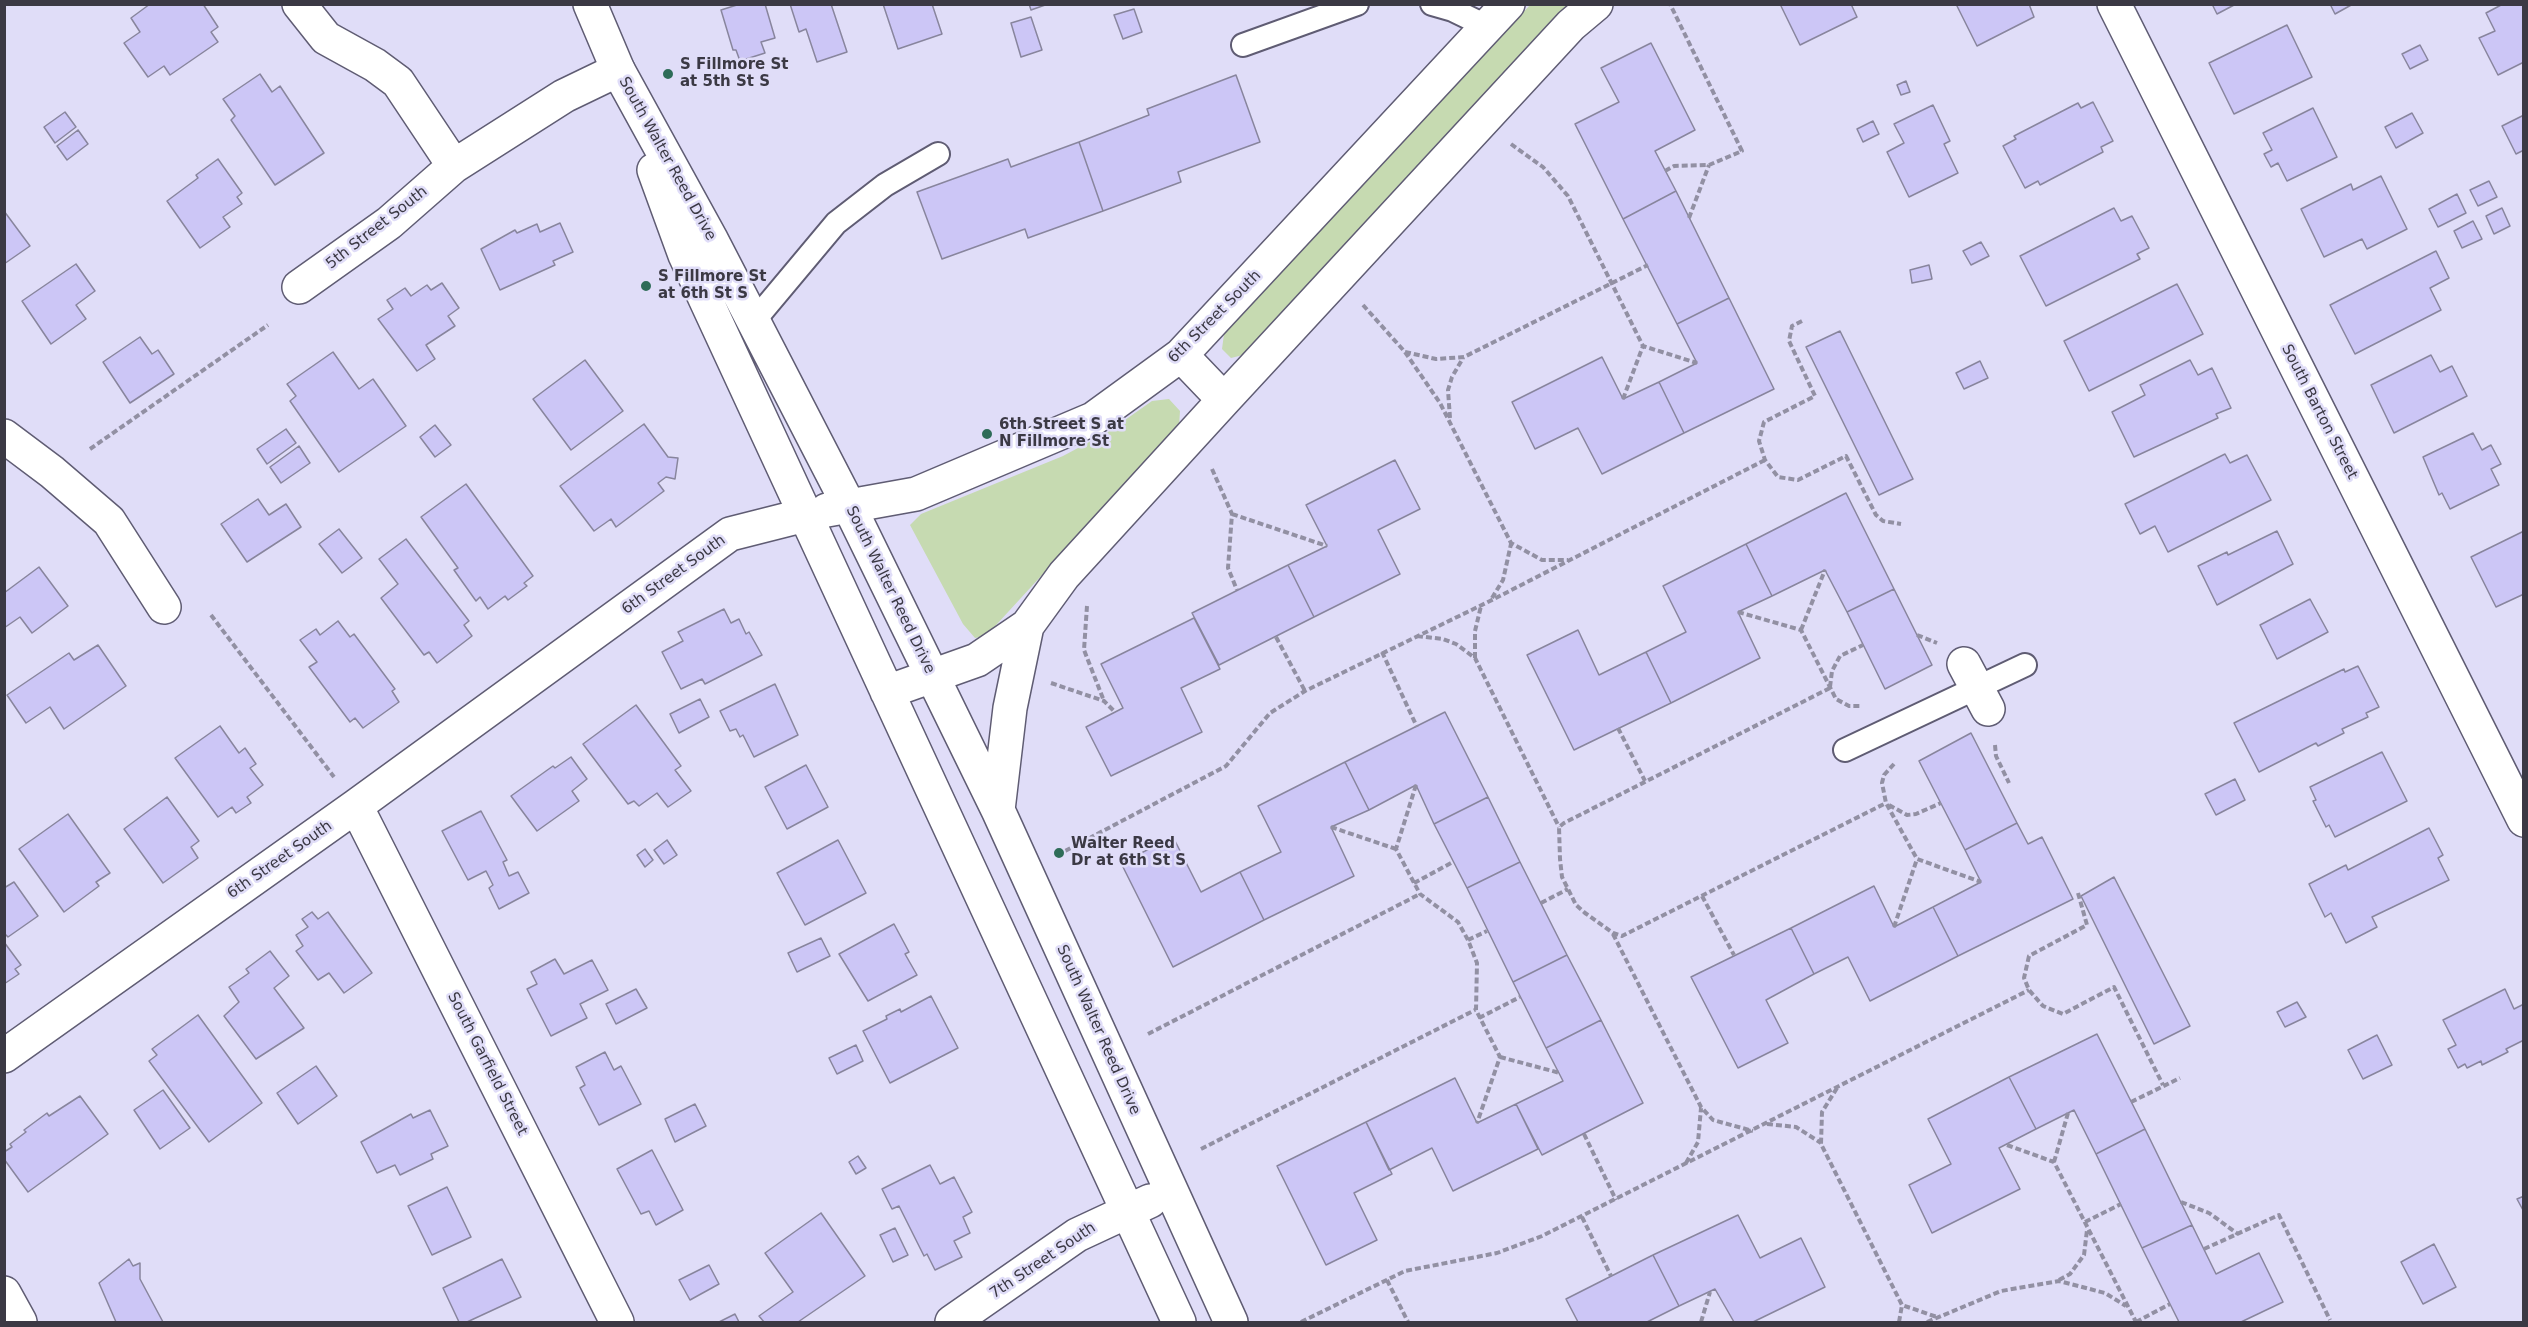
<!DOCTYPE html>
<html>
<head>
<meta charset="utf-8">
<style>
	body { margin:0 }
	#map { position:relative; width:2528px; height:1327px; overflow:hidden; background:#e0ddf8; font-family:"DejaVu Sans",sans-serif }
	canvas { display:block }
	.frame { position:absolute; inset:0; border:6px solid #3b3944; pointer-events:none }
</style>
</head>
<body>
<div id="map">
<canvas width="2528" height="1327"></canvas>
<div class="frame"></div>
</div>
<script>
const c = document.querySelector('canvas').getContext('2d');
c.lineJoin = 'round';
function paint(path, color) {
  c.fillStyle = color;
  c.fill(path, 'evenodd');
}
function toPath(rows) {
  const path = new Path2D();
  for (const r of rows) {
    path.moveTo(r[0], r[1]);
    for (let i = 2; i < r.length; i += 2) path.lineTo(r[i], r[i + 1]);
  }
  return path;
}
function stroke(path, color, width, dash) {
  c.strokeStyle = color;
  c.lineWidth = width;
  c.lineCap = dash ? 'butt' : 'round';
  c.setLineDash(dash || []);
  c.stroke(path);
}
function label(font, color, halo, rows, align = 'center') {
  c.font = font + ' "DejaVu Sans",sans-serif';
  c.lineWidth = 5;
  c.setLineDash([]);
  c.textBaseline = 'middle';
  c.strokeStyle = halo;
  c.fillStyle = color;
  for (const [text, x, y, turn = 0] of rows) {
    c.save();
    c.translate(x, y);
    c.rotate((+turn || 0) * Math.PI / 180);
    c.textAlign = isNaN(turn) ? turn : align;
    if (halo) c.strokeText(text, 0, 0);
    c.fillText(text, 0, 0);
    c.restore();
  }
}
const green = toPath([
	[1530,5,1568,5,1243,355,1231,358,1222,349,1224,334],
	[1169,399,1180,411,1179,426,986,636,975,638,963,624,910,525,921,514,1063,456,1108,432,1152,401]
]);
const building = toPath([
	[150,4,203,4,218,27,211,32,218,42,170,75,164,66,148,77,124,43,140,32,131,18,150,4],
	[740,4,765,4,775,38,761,42,765,53,740,61,736,50,733,50,721,10,740,4],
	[790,4,831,4,847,52,817,62,806,29,799,32,790,4],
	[883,4,932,4,942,34,898,49,883,4],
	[1029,4,1048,4,1031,10,1029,4],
	[1780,4,1851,4,1857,17,1800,45,1780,4],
	[1956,4,2029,4,2034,17,1977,46,1956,4],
	[2212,4,2236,4,2217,14,2212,4],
	[2330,4,2353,4,2335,14,2330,4],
	[2503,4,2524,4,2524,62,2498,75,2479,38,2495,31,2486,13,2503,4],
	[1134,9,1142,32,1123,39,1114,15,1134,9],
	[1031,17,1042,50,1021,57,1011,23,1031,17],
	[2287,25,2312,77,2234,114,2209,63,2287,25],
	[1651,43,1695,130,1655,151,1676,191,1623,219,1575,124,1619,102,1601,68,1651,43],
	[2420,45,2428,60,2410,69,2402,54,2420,45],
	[260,74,272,92,280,86,324,153,275,185,231,120,235,116,223,99,260,74],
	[1236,75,1260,142,1178,172,1181,182,1103,211,1079,142,1149,115,1147,109,1236,75],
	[1906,81,1910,92,1901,95,1897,85,1906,81],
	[2093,102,2113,141,2101,147,2103,152,2040,185,2038,181,2025,188,2003,146,2016,139,2014,136,2078,103,2081,108,2093,102],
	[1933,105,1950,141,1944,144,1958,173,1909,197,1887,152,1904,143,1894,124,1933,105],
	[2313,108,2337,157,2287,181,2278,163,2271,167,2264,154,2272,150,2263,133,2313,108],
	[65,112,76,127,55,143,44,127,65,112],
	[2412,113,2423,133,2396,148,2385,127,2412,113],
	[2524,115,2524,153,2522,151,2516,154,2502,126,2524,115],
	[1873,121,1879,134,1863,142,1857,129,1873,121],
	[78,130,88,144,67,160,57,146,78,130],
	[1079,142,1103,211,1028,238,1025,229,942,259,917,192,1008,159,1011,167,1079,142],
	[218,159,242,193,237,197,242,204,223,217,230,227,200,248,167,201,198,178,196,175,218,159],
	[2381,176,2407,229,2367,249,2362,239,2324,257,2301,209,2351,184,2353,190,2381,176],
	[2489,181,2497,197,2478,206,2470,190,2489,181],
	[1676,191,1729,298,1677,324,1623,219,1676,191],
	[2457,194,2466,213,2438,227,2429,209,2457,194],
	[2114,208,2121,221,2132,216,2149,248,2137,254,2140,259,2046,306,2020,256,2114,208],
	[2502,208,2510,226,2494,234,2486,216,2502,208],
	[4,211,30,246,4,264,4,211],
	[2473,221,2482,239,2462,248,2454,231,2473,221],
	[560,223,573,252,553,261,555,265,500,290,481,249,515,230,517,233,537,224,540,232,560,223],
	[1981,242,1989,256,1971,265,1963,251,1981,242],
	[2436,251,2449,278,2430,288,2441,310,2355,354,2330,305,2436,251],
	[76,264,95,291,76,305,86,319,51,344,22,301,76,264],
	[1929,265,1932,279,1912,283,1910,270,1929,265],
	[442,283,459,308,448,316,455,326,426,345,435,359,417,371,378,319,393,309,387,300,405,288,411,296,427,285,431,290,442,283],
	[2177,284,2203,334,2089,391,2064,341,2177,284],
	[1729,298,1774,389,1684,433,1659,382,1697,363,1677,324,1729,298],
	[1840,331,1913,479,1879,495,1806,347,1840,331],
	[140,337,152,354,158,350,174,374,130,403,103,362,140,337],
	[333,352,359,389,373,379,406,426,339,472,290,401,296,396,287,384,333,352],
	[2431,355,2440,372,2452,366,2467,396,2394,433,2371,385,2431,355],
	[1602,357,1623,399,1659,382,1684,433,1602,474,1578,428,1535,449,1512,402,1602,357],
	[585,360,623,411,571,450,533,399,585,360],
	[2190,360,2198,375,2212,368,2231,408,2216,414,2218,418,2134,457,2112,412,2145,395,2140,385,2190,360],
	[1980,361,1988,378,1964,389,1956,373,1980,361],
	[644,424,668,457,678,458,675,479,666,477,658,483,664,491,616,527,611,519,594,531,560,486,644,424],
	[435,425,451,445,435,457,420,437,435,425],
	[286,429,296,443,267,464,257,449,286,429],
	[2473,433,2482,450,2491,445,2501,464,2491,469,2499,485,2450,509,2442,493,2439,495,2423,457,2473,433],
	[299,446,310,463,281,483,270,467,299,446],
	[2225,454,2230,463,2247,455,2271,500,2168,552,2155,526,2140,534,2125,504,2225,454],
	[1395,460,1420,509,1378,530,1400,574,1314,617,1288,565,1327,546,1306,505,1395,460],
	[466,484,533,576,524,583,527,586,508,600,505,596,488,609,480,597,476,601,454,570,458,568,421,517,466,484],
	[1846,493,1894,589,1847,612,1825,570,1772,596,1746,544,1846,493],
	[258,499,269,515,286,504,301,527,247,562,221,524,258,499],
	[339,529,362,558,342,573,319,544,339,529],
	[2277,531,2293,564,2217,605,2198,566,2227,552,2228,555,2277,531],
	[2524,531,2524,594,2496,607,2471,557,2524,531],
	[406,539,469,621,464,625,472,636,437,663,429,652,424,655,381,598,398,584,379,559,406,539],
	[1746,544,1772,596,1738,612,1760,658,1671,703,1646,652,1686,632,1663,586,1746,544],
	[1288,565,1314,617,1219,665,1192,613,1288,565],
	[39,567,68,606,32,633,20,617,4,628,4,593,39,567],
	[1894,589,1932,665,1885,689,1847,612,1894,589],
	[2310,599,2328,632,2277,659,2260,625,2310,599],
	[724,609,731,623,739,619,746,634,749,632,762,655,705,684,702,679,681,689,662,652,683,641,678,632,724,609],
	[1194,618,1220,669,1181,688,1202,732,1111,776,1086,727,1123,708,1101,664,1194,618],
	[338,621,350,637,354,634,395,689,392,691,399,702,363,728,355,718,350,722,309,667,317,662,300,640,316,629,320,635,338,621],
	[1578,630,1599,675,1646,652,1671,703,1574,750,1527,655,1578,630],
	[98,645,126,686,64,729,50,707,26,723,7,695,69,653,74,660,98,645],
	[2358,666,2379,707,2366,713,2368,717,2342,729,2344,733,2318,746,2316,743,2259,772,2234,723,2344,669,2345,672,2358,666],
	[775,684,798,735,754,757,743,735,740,737,736,729,730,731,720,711,775,684],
	[700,699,709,717,679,733,670,714,700,699],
	[636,705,681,766,675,770,691,791,668,807,657,793,639,806,634,801,628,804,583,744,636,705],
	[1445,712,1488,797,1434,824,1416,785,1369,810,1345,762,1445,712],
	[220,726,239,753,245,748,256,764,250,768,263,785,247,797,251,803,236,813,232,807,218,817,175,758,220,726],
	[1971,733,2017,823,1965,850,1919,761,1971,733],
	[2382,752,2407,801,2335,837,2329,825,2326,827,2313,801,2316,800,2310,787,2382,752],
	[571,757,587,779,572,791,579,801,537,831,511,796,553,766,555,768,571,757],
	[1345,762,1369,810,1331,827,1354,876,1264,920,1240,872,1281,852,1258,806,1345,762],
	[806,765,828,807,787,829,765,787,806,765],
	[2235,779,2245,800,2216,815,2205,794,2235,779],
	[167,797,199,841,191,847,198,858,163,883,124,829,167,797],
	[1488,797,1520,862,1467,888,1434,824,1488,797],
	[481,811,507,860,503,862,509,876,518,872,529,893,499,909,489,888,493,885,486,871,468,880,442,831,481,811],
	[68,814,110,873,96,882,99,886,64,912,19,849,68,814],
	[2017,823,2028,844,2042,837,2073,899,1958,956,1933,907,1981,882,1965,850,2017,823],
	[2429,828,2443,855,2438,858,2449,880,2372,917,2377,927,2346,943,2331,913,2325,917,2309,884,2346,865,2348,870,2429,828],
	[1173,837,1201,892,1240,872,1264,920,1173,967,1121,863,1173,837],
	[667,840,677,855,664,864,654,850,667,840],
	[838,840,866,893,805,925,777,873,838,840],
	[645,849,653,860,645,867,637,855,645,849],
	[1520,862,1567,955,1513,982,1467,888,1520,862],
	[2114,877,2190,1026,2154,1044,2081,896,2114,877],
	[14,882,38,916,8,937,4,933,4,888,14,882],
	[1874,886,1894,927,1933,907,1958,956,1870,1001,1848,957,1814,974,1791,928,1874,886],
	[312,912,318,919,328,912,372,973,344,993,329,973,318,980,296,951,303,946,296,935,308,927,302,919,312,912],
	[894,924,909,952,905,954,917,975,868,1001,839,954,894,924],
	[1791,928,1814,974,1766,1000,1788,1043,1738,1068,1691,977,1791,928],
	[821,938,830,956,797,972,788,953,821,938],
	[4,942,21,965,15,969,19,974,4,984,4,942],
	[270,951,289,976,274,988,304,1028,256,1059,224,1016,239,1002,229,987,249,973,246,969,270,951],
	[1567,955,1601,1020,1546,1048,1513,982,1567,955],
	[555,959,564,974,592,960,608,990,580,1004,587,1018,551,1036,527,989,537,984,531,972,555,959],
	[636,989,647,1008,616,1024,606,1004,636,989],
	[2505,989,2514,1009,2524,1004,2524,1040,2506,1049,2508,1052,2482,1065,2481,1061,2467,1068,2465,1064,2458,1068,2448,1049,2456,1045,2443,1020,2505,989],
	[931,996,958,1048,890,1083,863,1031,887,1019,886,1016,900,1009,901,1012,931,996],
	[2297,1002,2306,1017,2285,1027,2277,1012,2297,1002],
	[198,1015,262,1103,209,1142,149,1061,157,1055,152,1049,198,1015],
	[1601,1020,1643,1103,1542,1155,1516,1104,1563,1081,1546,1048,1601,1020],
	[2097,1034,2145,1129,2096,1154,2074,1110,2036,1129,2009,1077,2097,1034],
	[2377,1035,2392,1065,2363,1079,2348,1050,2377,1035],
	[856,1045,863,1061,837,1074,829,1058,856,1045],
	[605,1052,614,1070,621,1066,641,1104,599,1125,580,1088,585,1085,576,1067,605,1052],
	[316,1066,337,1096,298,1124,277,1093,316,1066],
	[2009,1077,2036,1129,1999,1148,2020,1189,1932,1233,1909,1185,1951,1164,1928,1119,2009,1077],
	[1455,1078,1477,1123,1516,1104,1538,1149,1453,1191,1432,1148,1389,1170,1366,1122,1455,1078],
	[163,1090,190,1128,160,1149,134,1110,163,1090],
	[80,1096,108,1134,28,1192,4,1159,4,1152,12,1147,10,1144,26,1132,24,1130,47,1113,49,1116,80,1096],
	[695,1104,706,1126,675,1142,665,1119,695,1104],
	[430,1110,448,1146,431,1154,433,1159,400,1175,395,1165,377,1173,361,1142,411,1114,413,1118,430,1110],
	[1366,1122,1392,1174,1354,1193,1377,1240,1326,1265,1277,1166,1366,1122],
	[2145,1129,2192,1225,2142,1248,2096,1154,2145,1129],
	[652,1150,683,1210,656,1225,649,1211,641,1214,617,1169,652,1150],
	[858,1156,866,1168,856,1174,849,1162,858,1156],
	[930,1165,940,1184,954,1177,972,1212,963,1217,970,1233,954,1241,962,1257,935,1270,927,1254,924,1256,899,1206,892,1209,882,1189,930,1165],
	[447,1187,471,1237,432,1255,408,1206,447,1187],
	[2524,1196,2524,1212,2517,1199,2524,1196],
	[821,1213,865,1276,798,1322,764,1322,759,1316,793,1292,765,1253,821,1213],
	[1738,1215,1760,1258,1801,1238,1825,1287,1753,1322,1734,1322,1715,1289,1679,1306,1653,1255,1738,1215],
	[2192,1225,2216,1274,2259,1253,2283,1302,2241,1322,2179,1322,2142,1248,2192,1225],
	[895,1228,908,1255,893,1262,880,1235,895,1228],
	[2434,1244,2456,1287,2423,1304,2401,1262,2434,1244],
	[1653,1255,1679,1306,1647,1322,1578,1322,1566,1299,1653,1255],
	[129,1259,133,1266,140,1263,140,1279,163,1322,116,1322,99,1283,129,1259],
	[502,1259,521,1297,467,1322,459,1322,443,1288,502,1259],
	[709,1265,719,1284,690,1300,679,1280,709,1265],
	[735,1314,739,1322,719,1322,735,1314]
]);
const path = toPath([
	[1511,144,1543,167,1568,196,1643,346,1697,363],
	[1665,171,1674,166,1709,165,1742,151,1670,4],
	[1689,218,1709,165],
	[1363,305,1405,352,1440,403,1511,543,1542,560,1568,560],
	[1802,321,1792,326,1789,341,1815,396,1764,422,1759,441,1765,460,1778,477,1798,480,1846,456,1876,515,1883,521,1901,524],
	[1405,352,1436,359,1464,357,1648,265],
	[1623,399,1643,346],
	[1450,418,1448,390,1452,377,1463,358],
	[90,449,268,325],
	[1212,469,1232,514,1228,568,1237,590],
	[1232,514,1327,546],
	[1492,598,1503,580,1511,544],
	[1087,606,1084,650,1104,701],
	[1738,612,1801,630,1836,699,1849,706,1862,706],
	[211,615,334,777],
	[1801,630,1825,570],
	[1917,635,1937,643],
	[1417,636,1443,639,1456,644,1475,658,1559,827],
	[1276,637,1305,691],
	[1382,652,1417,727],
	[1475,658,1475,631,1481,606],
	[1051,683,1104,701,1115,712],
	[1830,687,1832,671,1840,656,1863,645],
	[1830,688,1564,823,1559,827,1560,859,1562,877,1576,905,1585,913,1613,933,1622,936,1886,803],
	[1618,728,1645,781],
	[1995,745,1996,756,2009,783],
	[1894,764,1884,775,1882,783,1886,803,1917,859,1981,882],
	[1416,785,1396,849,1420,894,1458,922,1468,940,1477,963,1476,1010,1500,1057,1477,1123],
	[1889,805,1907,815,1916,814,1941,803],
	[1331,827,1396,849],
	[1065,851,1226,766,1270,713,1305,691,1490,601,1765,460],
	[1414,883,1453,862],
	[2078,893,2087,925,2029,956,2024,978,2029,990,2043,1006,2063,1014,2114,987,2163,1085],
	[1702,896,1734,955],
	[1541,903,1568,889],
	[1894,927,1917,859],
	[1613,934,1701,1107,1713,1120,1753,1131],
	[1468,940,1487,931],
	[1479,1018,1520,997],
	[1148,1034,1420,894],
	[1500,1057,1560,1073],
	[1837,1088,1822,1112,1821,1144,1902,1305,1937,1317],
	[2131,1102,2180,1078],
	[1767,1124,1796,1127,1821,1143],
	[1584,1134,1616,1200],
	[2007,1145,2054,1162,2136,1322],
	[1201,1149,1475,1010],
	[2054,1162,2068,1113],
	[1686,1163,1698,1142,1701,1108],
	[2181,1202,2209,1213,2238,1234],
	[1582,1217,1611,1276],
	[2085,1222,2121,1204],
	[2204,1249,2279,1215,2330,1320],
	[1387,1280,1408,1322],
	[2059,1280,2070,1274,2084,1255,2087,1230],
	[1301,1322,1405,1271,1497,1253,1542,1236,2029,990],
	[1701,1322,1710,1292],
	[1899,1322,1902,1305],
	[1927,1322,2001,1291,2059,1281,2105,1293,2126,1306],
	[2136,1322,2170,1304]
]);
const service = toPath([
	[1432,4,1453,10,1488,27],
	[1243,45,1357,4],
	[754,321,836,223,885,185,938,154],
	[1845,750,2025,665]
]);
const minor = toPath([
	[299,4,326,38,375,65,398,82,454,166],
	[2114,4,2524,820],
	[299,287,389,223,454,166,564,96,618,70],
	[4,436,52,472,109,521,164,607],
	[1964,664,1988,709],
	[356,806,617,1322],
	[4,1056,356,806,730,534,805,515],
	[4,1293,20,1322]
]);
const tertiary = toPath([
	[590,4,618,70,712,241,849,506,998,810,1231,1322],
	[654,170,685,255,1179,1322],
	[1181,355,1224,400],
	[827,510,916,494,1093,419,1181,355,1508,4],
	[887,692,977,660,1027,626,1064,575,1224,400,1571,25,1596,4],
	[998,810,1010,708,1027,626],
	[952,1322,1077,1235,1150,1201]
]);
const markers = [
	[668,74,6,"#2e6c58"],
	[646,286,6,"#2e6c58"],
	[987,434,6,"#2e6c58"],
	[1059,853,6,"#2e6c58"]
];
const poiNames = [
	["S Fillmore St",680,65],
	["at 5th St S",680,82],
	["S Fillmore St",658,277],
	["at 6th St S",658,294],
	["6th Street S at",999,425],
	["N Fillmore St",999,442],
	["Walter Reed",1071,844],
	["Dr at 6th St S",1071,861]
];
const streetNames = [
	["South Walter Reed Drive",667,159,61],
	["5th Street South",377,228,-38],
	["6th Street South",1215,317,-45],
	["South Barton Street",2319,412,63],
	["6th Street South",674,575,-36],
	["South Walter Reed Drive",890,590,64],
	["6th Street South",280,860,-35],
	["South Walter Reed Drive",1098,1030,66],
	["South Garfield Street",487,1064,63],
	["7th Street South",1043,1261,-34]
];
paint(green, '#c6dab1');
paint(building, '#ccc6f6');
stroke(building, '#88859d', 1.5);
stroke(service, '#5f5c73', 26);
stroke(minor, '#5f5c73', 36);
stroke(tertiary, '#5f5c73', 36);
stroke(path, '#9290a3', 4, [6, 3]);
stroke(service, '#fff', 22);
stroke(minor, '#fff', 33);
stroke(tertiary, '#fff', 33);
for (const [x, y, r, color] of markers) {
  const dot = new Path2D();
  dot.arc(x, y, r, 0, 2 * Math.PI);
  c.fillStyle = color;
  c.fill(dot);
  stroke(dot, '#e0ddf8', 2);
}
label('bold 15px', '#3b3944', '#e0ddf8', poiNames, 'left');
label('15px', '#3b3944', '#e0ddf8', streetNames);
</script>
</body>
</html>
